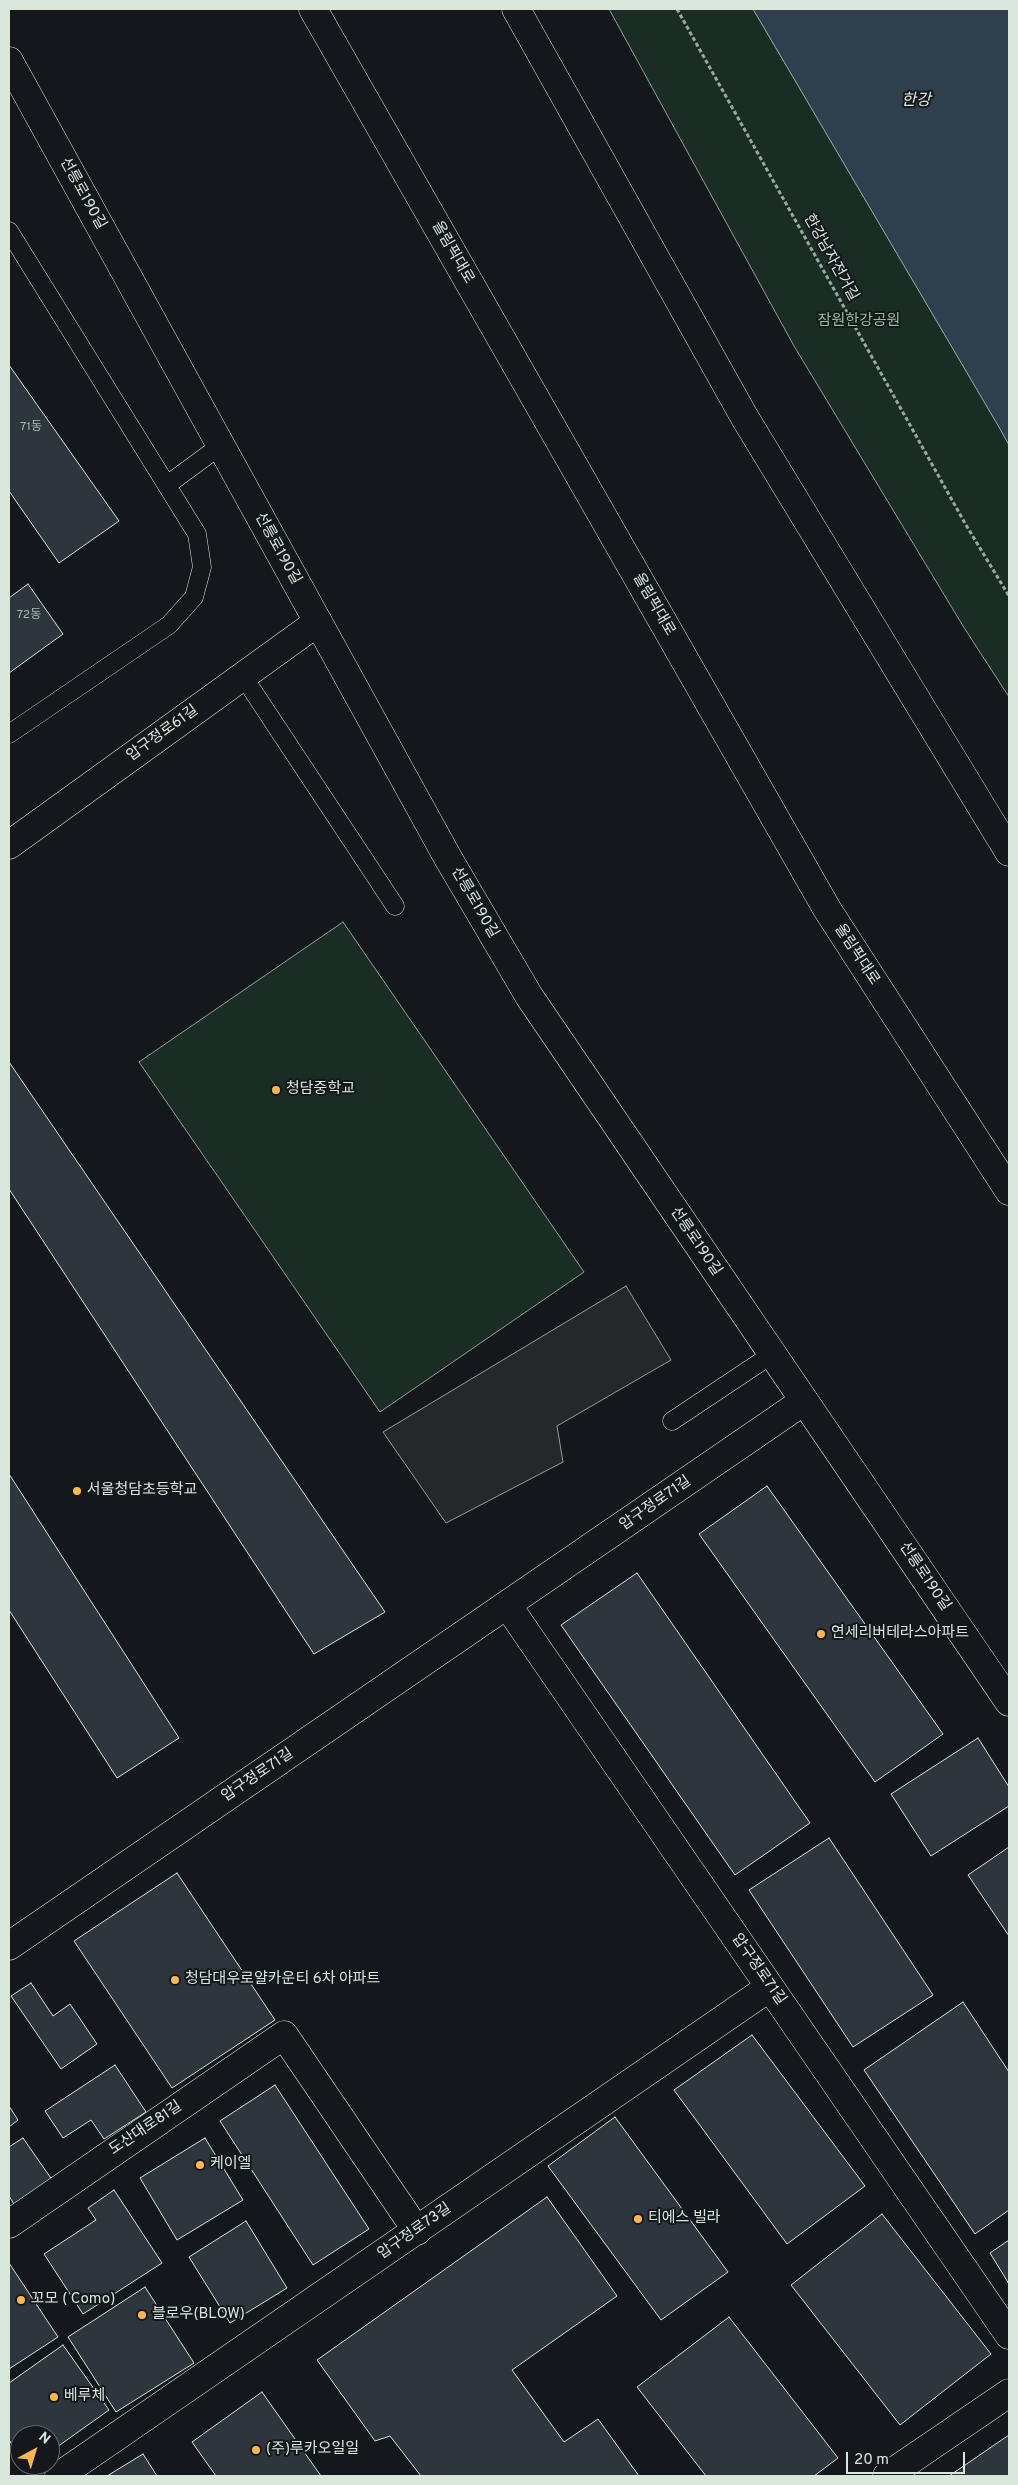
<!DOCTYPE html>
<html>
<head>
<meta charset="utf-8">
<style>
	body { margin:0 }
	#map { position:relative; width:1018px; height:2485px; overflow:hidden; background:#14181c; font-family:Overpass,sans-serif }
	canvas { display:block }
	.frame { position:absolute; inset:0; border:10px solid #d8e6dc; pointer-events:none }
	.north { position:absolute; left:10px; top:2425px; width:50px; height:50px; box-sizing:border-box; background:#14181c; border:1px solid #626a69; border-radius:50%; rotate:39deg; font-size:14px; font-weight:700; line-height:20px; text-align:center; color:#d8e6dc }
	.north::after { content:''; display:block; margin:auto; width:18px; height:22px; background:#ffb74d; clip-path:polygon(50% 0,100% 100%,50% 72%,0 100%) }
	.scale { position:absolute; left:846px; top:2452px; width:119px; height:22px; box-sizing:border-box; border:2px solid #d8e6dc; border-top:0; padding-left:6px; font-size:15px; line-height:18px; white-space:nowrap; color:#d8e6dc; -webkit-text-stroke:4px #14181c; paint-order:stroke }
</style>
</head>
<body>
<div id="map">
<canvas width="1018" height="2485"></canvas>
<div class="frame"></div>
<div class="north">N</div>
<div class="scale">20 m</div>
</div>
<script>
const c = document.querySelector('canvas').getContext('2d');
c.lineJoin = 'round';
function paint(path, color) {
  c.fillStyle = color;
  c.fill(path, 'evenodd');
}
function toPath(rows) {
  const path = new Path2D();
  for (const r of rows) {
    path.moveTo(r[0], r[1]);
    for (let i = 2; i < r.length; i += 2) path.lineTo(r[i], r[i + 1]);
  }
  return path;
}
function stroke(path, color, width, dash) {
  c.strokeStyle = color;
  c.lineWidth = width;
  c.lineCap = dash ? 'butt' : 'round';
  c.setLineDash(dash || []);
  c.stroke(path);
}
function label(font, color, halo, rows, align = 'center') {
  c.font = font + ' Overpass,"Noto Sans KR",sans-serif';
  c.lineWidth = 4;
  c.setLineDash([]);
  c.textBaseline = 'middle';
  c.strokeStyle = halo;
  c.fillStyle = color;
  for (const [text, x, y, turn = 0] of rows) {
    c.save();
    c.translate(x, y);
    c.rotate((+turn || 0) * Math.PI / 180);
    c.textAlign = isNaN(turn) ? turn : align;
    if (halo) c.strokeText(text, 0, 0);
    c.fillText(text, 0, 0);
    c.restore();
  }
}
const green = toPath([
	[609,9,753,9,999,427,1009,445,1009,697,963,626,794,346,609,9],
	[343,922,584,1272,380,1412,139,1062,343,922]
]);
const parking = toPath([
	[626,1286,671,1360,557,1426,563,1462,446,1523,383,1432,626,1286]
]);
const water = toPath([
	[753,9,1009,9,1009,445,999,427,753,9]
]);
const building = toPath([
	[9,365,119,521,59,563,9,491,9,365],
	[28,584,63,634,9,673,9,598,28,584],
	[9,1062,385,1612,314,1654,9,1189,9,1062],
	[9,1474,179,1738,117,1778,9,1610,9,1474],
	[767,1486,943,1734,875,1782,699,1534,767,1486],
	[637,1573,810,1823,735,1875,561,1625,637,1573],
	[978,1738,1009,1787,1009,1806,931,1856,891,1794,978,1738],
	[829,1838,933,1995,853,2047,749,1890,829,1838],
	[1009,1847,1009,1936,968,1875,1009,1847],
	[177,1873,275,2020,172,2088,74,1941,177,1873],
	[31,1983,53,2016,70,2004,97,2044,61,2069,11,1996,31,1983],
	[963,2002,1009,2072,1009,2210,975,2234,864,2070,963,2002],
	[752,2035,865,2186,787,2244,674,2090,752,2035],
	[115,2065,146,2112,104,2139,91,2120,63,2138,45,2111,115,2065],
	[275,2085,369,2229,313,2265,220,2121,275,2085],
	[9,2106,18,2120,9,2127,9,2106],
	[615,2117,728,2272,661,2320,548,2166,615,2117],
	[23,2138,55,2184,17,2209,9,2196,9,2147,23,2138],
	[205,2138,243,2200,177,2240,140,2178,205,2138],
	[114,2190,162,2263,83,2314,44,2254,96,2220,88,2208,114,2190],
	[547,2197,617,2296,512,2370,564,2442,598,2419,639,2476,421,2476,390,2436,375,2441,317,2360,547,2197],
	[882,2214,991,2354,900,2425,791,2285,882,2214],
	[246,2221,287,2288,230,2323,189,2257,246,2221],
	[1009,2240,1009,2284,990,2253,1009,2240],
	[9,2263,58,2337,9,2369,9,2263],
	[145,2287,194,2363,116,2412,68,2337,145,2287],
	[729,2317,838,2458,814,2476,706,2476,637,2387,729,2317],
	[63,2345,109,2410,50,2452,50,2435,20,2435,20,2456,9,2440,9,2383,63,2345],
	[262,2392,321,2476,216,2476,192,2442,262,2392],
	[1009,2435,1009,2476,949,2476,1009,2435],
	[143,2454,157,2476,107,2476,143,2454]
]);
const path = toPath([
	[677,9,966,525,1009,596]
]);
const lane = toPath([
	[9,231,197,534,202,567,194,597,169,625,9,734],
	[167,485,220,446],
	[243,676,395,906],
	[672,1421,771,1355]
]);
const street = toPath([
	[9,845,318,622],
	[508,1606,1009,2335],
	[9,1946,804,1401],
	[9,2224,284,2035,417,2231],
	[59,2476,770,1987],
	[887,2476,1009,2393]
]);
const secondary = toPath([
	[9,61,448,858,529,996,1009,1702]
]);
const highway = toPath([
	[313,9,827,909,1009,1191],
	[516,9,745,418,1009,852]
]);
const markers = [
	[276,1090,5,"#ffb74d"],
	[77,1491,5,"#ffb74d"],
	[821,1634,5,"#ffb74d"],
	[175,1980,5,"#ffb74d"],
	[200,2165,5,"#ffb74d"],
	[638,2219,5,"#ffb74d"],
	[21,2300,5,"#ffb74d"],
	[142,2315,5,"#ffb74d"],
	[54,2397,5,"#ffb74d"],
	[256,2450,5,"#ffb74d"]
];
const numberNames = [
	["71동",31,428],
	["72동",29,616]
];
const streetNames = [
	["선릉로190길",82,194,61],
	["올림픽대로",452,253,60],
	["한강남자전거길",830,258,61],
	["선릉로190길",277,549,61],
	["올림픽대로",653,605,60],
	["압구정로61길",163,734,-36],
	["선릉로190길",474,903,60],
	["올림픽대로",856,955,57],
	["선릉로190길",695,1242,56],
	["압구정로71길",656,1504,-35],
	["선릉로190길",924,1577,56],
	["압구정로71길",258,1776,-34],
	["압구정로71길",758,1970,55],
	["도산대로81길",146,2129,-34],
	["압구정로73길",415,2232,-35]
];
const parkNames = [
	["잠원한강공원",859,322]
];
const poiNames = [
	["청담중학교",286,1090],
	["서울청담초등학교",87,1491],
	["연세리버테라스아파트",831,1634],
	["청담대우로얄카운티 6차 아파트",185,1980],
	["케이엘",210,2165],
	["티에스 빌라",648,2219],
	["꼬모 ( Como)",31,2300],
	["블로우(BLOW)",152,2315],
	["베루체",64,2397],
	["(주)루카오일일",266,2450]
];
const waterNames = [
	["한강",916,102]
];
paint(green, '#1a2d24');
stroke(green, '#939e99', 1);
paint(parking, '#24282b');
stroke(parking, '#939e99', 1);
paint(water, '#2f3f4d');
stroke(water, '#939e99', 1);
paint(building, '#2c363c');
stroke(building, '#d8e6dc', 1);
stroke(lane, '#d8e6dc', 19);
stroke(street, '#d8e6dc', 29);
stroke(secondary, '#d8e6dc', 29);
stroke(highway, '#d8e6dc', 29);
stroke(path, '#9da8a2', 3, [4, 2.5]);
stroke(lane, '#14181c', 18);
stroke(street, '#14181c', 28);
stroke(secondary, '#14181c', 28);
stroke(highway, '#14181c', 28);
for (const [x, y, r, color] of markers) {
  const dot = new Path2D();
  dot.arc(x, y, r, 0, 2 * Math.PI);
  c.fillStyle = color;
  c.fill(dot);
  stroke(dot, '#14181c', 2);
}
label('12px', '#adbab4', null, numberNames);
label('15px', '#d8e6dc', '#14181c', streetNames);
label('15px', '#8ac095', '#14181c', parkNames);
label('15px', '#d8e6dc', '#14181c', poiNames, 'left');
label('italic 16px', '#d8e6dc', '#14181c', waterNames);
</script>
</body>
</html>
